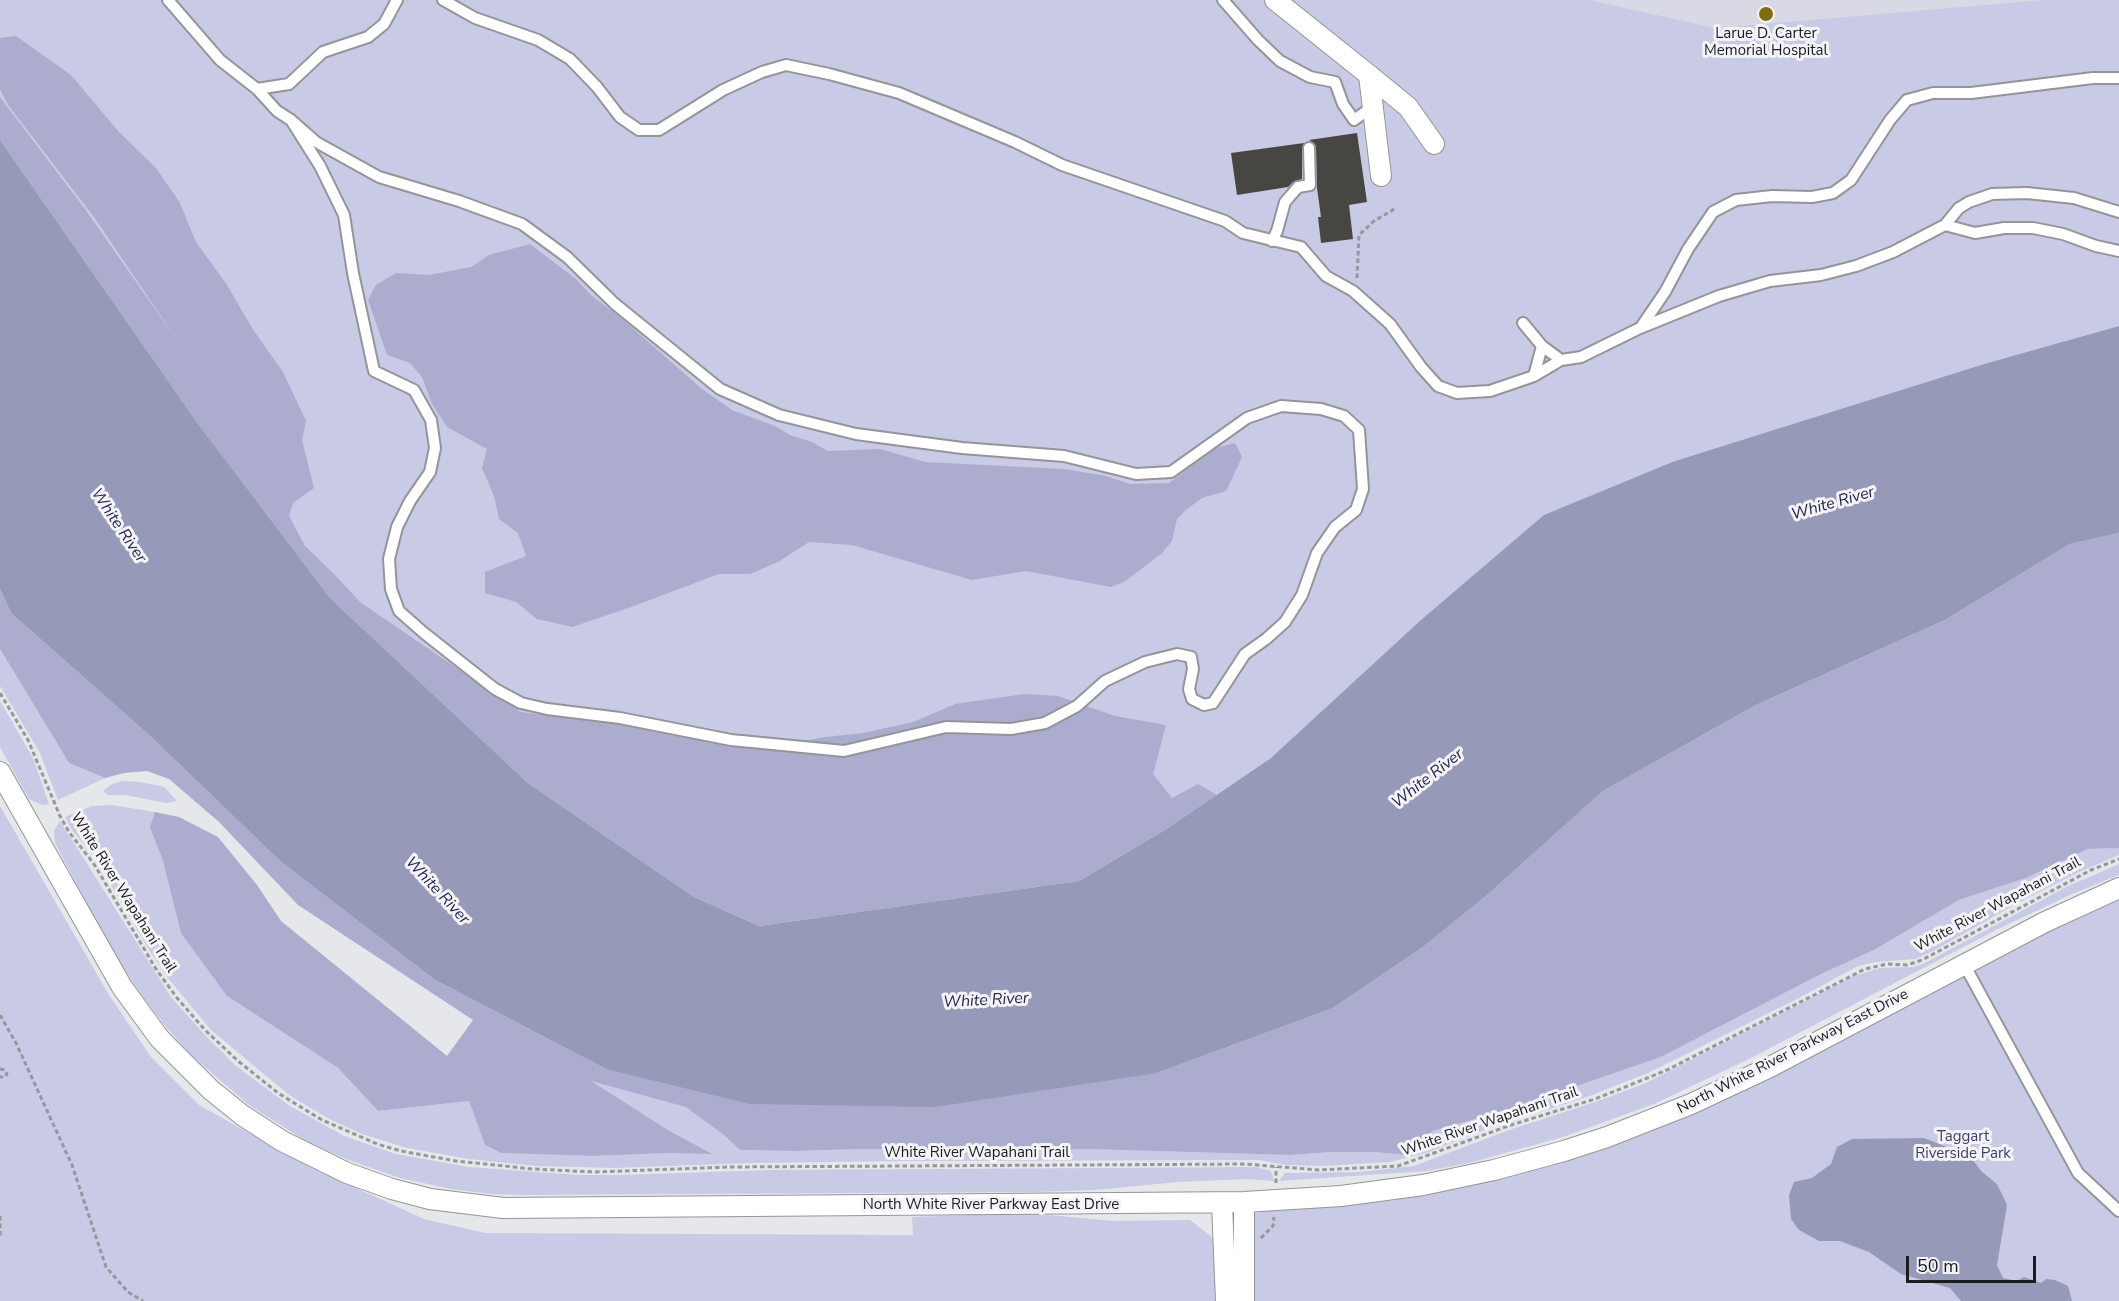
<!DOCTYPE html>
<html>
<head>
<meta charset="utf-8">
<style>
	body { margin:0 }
	#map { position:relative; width:2119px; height:1301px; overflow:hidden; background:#e6e7eb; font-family:"Nunito Sans",sans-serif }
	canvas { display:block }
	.scale { position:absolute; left:1906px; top:1256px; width:130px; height:27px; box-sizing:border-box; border:3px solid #1b1c1d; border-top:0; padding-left:8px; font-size:18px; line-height:21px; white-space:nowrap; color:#1b1c1d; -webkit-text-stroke:4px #f4f4f8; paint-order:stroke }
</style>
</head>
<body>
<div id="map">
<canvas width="2119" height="1301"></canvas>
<div class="scale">50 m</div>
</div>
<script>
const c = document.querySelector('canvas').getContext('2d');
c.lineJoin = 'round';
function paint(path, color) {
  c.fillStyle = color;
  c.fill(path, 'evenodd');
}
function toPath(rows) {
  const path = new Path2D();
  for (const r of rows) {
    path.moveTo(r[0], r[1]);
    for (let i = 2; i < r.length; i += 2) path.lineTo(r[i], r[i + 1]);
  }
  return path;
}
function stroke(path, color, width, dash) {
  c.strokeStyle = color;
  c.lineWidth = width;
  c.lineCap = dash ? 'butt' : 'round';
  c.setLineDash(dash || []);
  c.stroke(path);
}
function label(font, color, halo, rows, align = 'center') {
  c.font = font + ' "Nunito Sans",sans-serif';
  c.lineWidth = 6;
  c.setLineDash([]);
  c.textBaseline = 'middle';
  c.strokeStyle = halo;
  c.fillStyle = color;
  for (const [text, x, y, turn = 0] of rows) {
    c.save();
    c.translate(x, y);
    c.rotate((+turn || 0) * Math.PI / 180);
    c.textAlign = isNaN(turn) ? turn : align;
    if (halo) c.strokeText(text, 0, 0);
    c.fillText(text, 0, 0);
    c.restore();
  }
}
const built = toPath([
	[1590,0,2041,0,1716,28]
]);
const green = toPath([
	[0,0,1590,0,1716,28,2041,0,2119,0,2119,326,1984,364,1675,461,1271,758,1168,828,643,814,330,598,196,421,0,140],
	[0,649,69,763,105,778,58,800,39,751,0,686],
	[0,701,33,758,49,804,42,805,29,799,0,747],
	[122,781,140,782,164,787,177,801,166,803,125,795,107,795,103,791,112,784],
	[112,805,155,812,151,827,163,861,227,996,338,1068,378,1111,469,1101,485,1145,501,1153,593,1156,670,1153,712,1153,668,1130,588,1080,671,1085,740,1150,794,1151,863,1149,1012,1151,1087,1149,1290,1155,1332,1152,1374,1152,1405,1155,1433,1131,1510,1109,1661,1057,1821,974,1874,950,1959,900,2026,878,2088,849,2119,848,2119,855,2077,873,2016,904,1933,951,1915,959,1875,962,1858,966,1799,998,1648,1073,1584,1098,1485,1130,1426,1153,1390,1162,1324,1166,1286,1165,1259,1160,912,1161,753,1163,614,1168,536,1166,469,1159,407,1148,362,1134,329,1119,289,1095,211,1030,168,978,149,950,96,859,72,830,65,817,92,806],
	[0,806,109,995,151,1057,199,1105,310,1167,424,1219,485,1233,913,1235,912,1217,1025,1213,1114,1221,1190,1220,1212,1237,1217,1250,1220,1301,0,1301],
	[60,821,171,997,205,1035,236,1066,290,1106,344,1136,396,1154,469,1167,579,1175,620,1175,770,1170,1256,1167,1271,1171,1274,1181,1247,1179,1178,1182,1094,1190,1034,1192,524,1195,491,1194,451,1189,400,1178,346,1159,309,1143,249,1105,191,1055,167,1028,143,997,123,968,95,919,55,843,54,831],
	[2119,864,2119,875,2070,895,1998,929,1751,1058,1654,1104,1563,1137,1469,1163,1428,1171,1279,1181,1285,1173,1359,1172,1414,1166,1509,1130,1601,1100,1646,1083,1854,976,1880,968,1913,967,1923,964,2066,887],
	[2119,892,2119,1301,1246,1301,1244,1215,1368,1193,1564,1151,1733,1085]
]);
const forest = toPath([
	[16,36,71,75,118,131,156,168,180,203,196,242,227,285,252,328,283,372,306,421,302,440,314,488,293,503,289,516,305,546,336,576,360,602,521,712,639,727,759,749,825,737,863,733,913,722,955,704,1024,694,1058,696,1115,716,1166,725,1153,774,1172,798,1198,784,1217,795,1168,828,1079,881,759,926,694,897,528,783,330,598,196,421,0,140,0,97,85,209,181,346,94,217,8,105,0,89,0,38],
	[530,244,576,279,592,296,621,318,702,389,732,410,775,426,790,435,812,442,828,451,880,449,925,462,1064,469,1106,476,1130,484,1169,483,1216,448,1235,443,1242,457,1226,491,1202,498,1186,510,1177,519,1172,541,1161,554,1124,582,1111,587,1026,571,972,580,852,545,809,542,778,562,750,574,719,574,634,606,572,627,537,619,516,602,485,593,485,572,526,556,518,533,499,519,494,496,482,468,487,449,447,427,432,404,422,377,410,363,387,355,368,300,376,285,396,273,429,275,471,267,489,255],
	[2119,533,2119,848,2088,849,2026,878,1959,900,1874,950,1821,974,1661,1057,1510,1109,1433,1131,1406,1155,1374,1152,1332,1152,1290,1155,1087,1149,1012,1151,863,1149,794,1151,740,1150,724,1135,686,1107,591,1081,668,1130,713,1154,670,1153,593,1156,501,1153,485,1145,469,1101,378,1111,338,1068,227,996,181,933,163,861,150,827,155,812,179,817,218,837,257,885,281,921,447,1056,473,1020,298,905,219,822,169,779,147,771,124,773,105,778,69,763,0,649,0,589,11,613,149,735,280,861,435,980,606,1069,1157,1073,1333,1008,1423,947,1486,896,1603,791,1756,705,1945,620,2070,544]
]);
const water = toPath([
	[0,140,196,421,330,598,528,783,694,897,759,926,1079,881,1168,828,1271,758,1421,620,1544,515,1675,461,1984,364,2119,326,2119,533,2070,544,1945,620,1756,705,1603,791,1486,896,1423,947,1333,1008,1157,1073,935,1107,750,1104,606,1069,435,980,280,861,149,735,11,613,0,589],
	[1924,1138,1970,1156,1981,1171,1997,1184,2007,1205,1997,1265,2003,1278,2017,1281,2024,1277,2041,1283,2046,1279,2055,1280,2068,1286,2072,1301,1961,1301,1950,1288,1901,1274,1869,1252,1840,1241,1819,1241,1799,1230,1791,1219,1789,1195,1794,1182,1812,1178,1831,1164,1837,1147,1852,1139]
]);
const building = toPath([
	[1357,133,1367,202,1349,205,1353,239,1321,243,1318,217,1321,217,1317,188,1316,148,1315,144,1309,140],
	[1304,143,1302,148,1302,179,1293,182,1288,187,1237,195,1231,153]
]);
const path = toPath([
	[1357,278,1359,235,1374,221,1396,208],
	[0,693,28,740,60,816,69,832,94,864,156,969,177,998,205,1030,238,1061,278,1093,322,1120,377,1144,401,1151,456,1161,533,1169,595,1172,730,1167,1245,1164,1319,1170,1398,1166,1511,1125,1595,1099,1640,1081,1667,1070,1865,969,1887,964,1907,965,1922,960,2091,870,2119,859],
	[0,1015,16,1043,72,1165,106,1267,128,1292,143,1301],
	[0,1069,5,1070,7,1074,5,1077,0,1077],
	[1276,1183,1276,1167],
	[0,1216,0,1237],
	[1261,1238,1273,1226,1274,1217]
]);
const lane = toPath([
	[168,0,220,60,257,89,277,111,291,120,316,142,379,177,459,201,522,224,567,257,615,304,720,389,779,415,856,434,962,448,1064,456,1136,474,1171,472,1247,418,1281,406,1321,409,1344,416,1359,430,1363,489,1356,510,1335,527,1317,553,1302,595,1285,622,1266,639,1245,654,1213,703,1204,705,1192,699,1189,689,1193,669,1191,657,1177,654,1145,662,1105,681,1077,706,1045,723,1011,729,946,727,844,751,731,740,620,718,547,709,521,703,495,689,424,633,399,611,391,589,389,559,397,527,410,501,430,472,435,448,431,420,414,390,374,371,353,273,344,215,320,166,291,120],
	[443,0,475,18,538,40,570,59,597,87,620,117,639,130,659,130,723,90,762,72,786,65,829,74,899,93,1015,142,1062,165,1225,221,1243,233,1301,247,1326,276,1353,291,1390,324,1421,367,1438,386,1457,393,1490,391,1534,376,1561,360,1581,357,1640,328,1719,296,1770,281,1821,275,1856,266,1893,252,1945,225,1975,233,2004,228,2033,228,2063,234,2096,246,2119,251],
	[1223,0,1258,40,1280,61,1310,77,1335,82,1343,104,1354,120,1372,107],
	[257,89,289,84,323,52,368,37,384,24,397,0],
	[1945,225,1959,208,1969,202,1992,194,2027,193,2074,198,2119,212],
	[1272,241,1277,231,1285,202,1298,187,1310,185,1309,148],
	[1523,323,1542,346,1561,360],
	[1641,327,1665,292,1688,249,1713,212,1736,200,1772,196,1812,197,1833,193,1851,180,1890,120,1907,100,1933,93,1971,93,2093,78,2119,78],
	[1534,376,1542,346],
	[1964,964,2078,1173,2119,1211]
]);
const street = toPath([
	[1275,0,1369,75,1381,176],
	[1369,75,1408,107,1434,144],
	[0,772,122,987,160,1039,211,1090,242,1115,282,1141,347,1173,392,1189,430,1199,503,1208,1244,1202,1341,1196,1423,1185,1494,1170,1564,1151,1607,1137,1691,1104,1770,1067,2045,922,2119,888],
	[1222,1203,1226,1301],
	[1244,1301,1244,1202]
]);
const markers = [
	[1766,14,8,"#7e6e0c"]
];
const poiNames = [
	["Larue D. Carter",1766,34],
	["Memorial Hospital",1766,51]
];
const streetNames = [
	["White River Wapahani Trail",123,893,58],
	["White River Wapahani Trail",1998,905,-28],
	["North White River Parkway East Drive",1793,1052,-27],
	["White River Wapahani Trail",1490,1122,-19],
	["White River Wapahani Trail",977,1153],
	["North White River Parkway East Drive",991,1205]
];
const parkNames = [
	["Taggart",1963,1137],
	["Riverside Park",1963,1154]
];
const waterNames = [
	["White River",1833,504,-16],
	["White River",118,526,56],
	["White River",1428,779,-38],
	["White River",437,891,47],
	["White River",986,1001,-3]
];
paint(built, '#d8d9e4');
paint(green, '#c9cae5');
paint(forest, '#acadce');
paint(water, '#9799b8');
paint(building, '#474643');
stroke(lane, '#949598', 14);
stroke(street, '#949598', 22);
stroke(path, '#96979a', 3, [4.5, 3]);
stroke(lane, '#fff', 10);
stroke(street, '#fff', 20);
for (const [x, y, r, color] of markers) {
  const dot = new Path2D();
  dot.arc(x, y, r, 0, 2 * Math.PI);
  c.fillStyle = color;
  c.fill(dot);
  stroke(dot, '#f4f4f8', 2);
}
label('15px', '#1b1c1d', '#f4f4f8', poiNames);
label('15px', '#1b1c1d', '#f4f4f8', streetNames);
label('15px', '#3d3c69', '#f4f4f8', parkNames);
label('italic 16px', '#282550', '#f4f4f8', waterNames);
</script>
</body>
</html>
